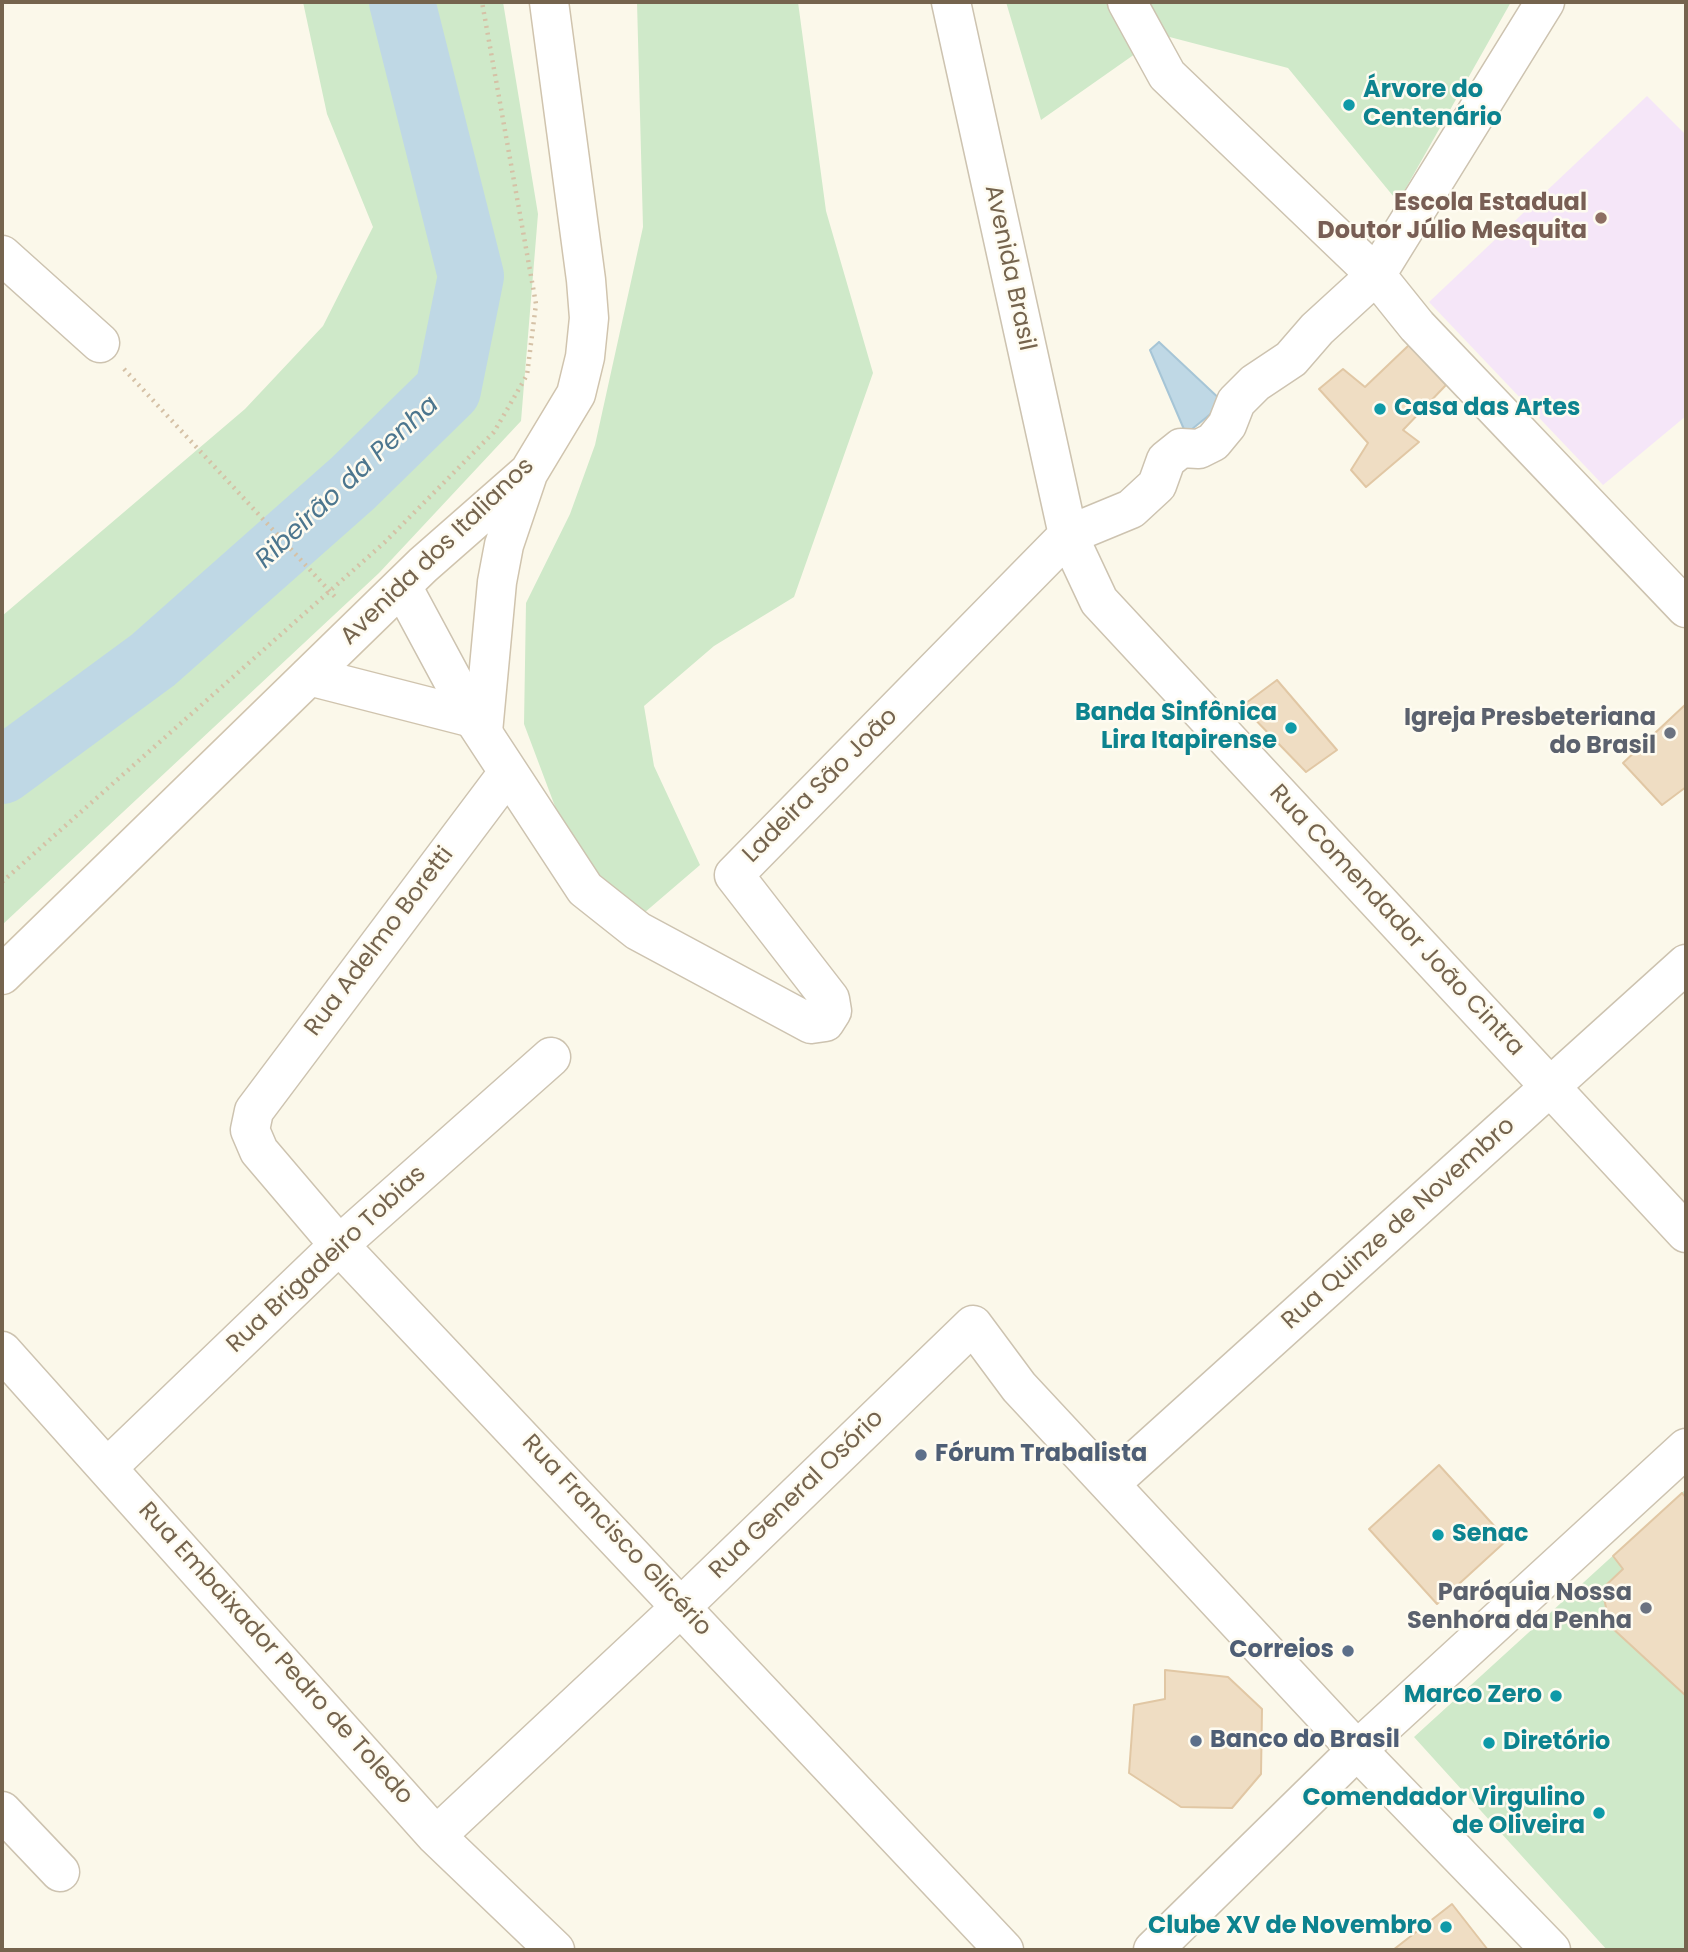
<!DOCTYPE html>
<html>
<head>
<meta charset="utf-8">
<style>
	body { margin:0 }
	#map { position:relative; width:1688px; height:1952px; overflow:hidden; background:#fbf8ea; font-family:Poppins,sans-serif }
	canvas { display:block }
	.frame { position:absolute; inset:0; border:4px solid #75644e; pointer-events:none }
</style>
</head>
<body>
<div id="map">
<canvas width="1688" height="1952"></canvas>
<div class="frame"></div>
</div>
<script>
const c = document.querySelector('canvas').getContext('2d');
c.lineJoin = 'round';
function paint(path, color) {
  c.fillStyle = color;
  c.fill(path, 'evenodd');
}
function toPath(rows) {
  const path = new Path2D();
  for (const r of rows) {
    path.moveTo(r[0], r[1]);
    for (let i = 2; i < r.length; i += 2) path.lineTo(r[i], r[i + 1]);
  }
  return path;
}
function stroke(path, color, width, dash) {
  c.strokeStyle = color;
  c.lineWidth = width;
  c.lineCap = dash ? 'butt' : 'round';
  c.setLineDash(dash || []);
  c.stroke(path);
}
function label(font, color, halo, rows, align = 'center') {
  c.font = font + ' Poppins,sans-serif';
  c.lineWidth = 5;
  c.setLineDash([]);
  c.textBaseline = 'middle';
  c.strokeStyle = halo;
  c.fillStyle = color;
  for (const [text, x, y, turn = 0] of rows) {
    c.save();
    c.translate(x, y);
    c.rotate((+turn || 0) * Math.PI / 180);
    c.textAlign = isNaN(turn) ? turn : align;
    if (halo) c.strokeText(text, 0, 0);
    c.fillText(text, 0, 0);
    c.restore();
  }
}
const education = toPath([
	[1647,96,1686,135,1686,416,1603,485,1429,302]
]);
const green = toPath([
	[303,2,503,2,538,214,521,421,379,573,2,925,2,616,245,409,323,326,373,227,327,114],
	[637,2,798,2,826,211,873,373,794,597,714,646,644,706,654,766,700,865,637,919,601,898,559,817,524,724,526,603,570,514,595,445,643,227],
	[1006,2,1511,2,1398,202,1288,68,1162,35,1041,120],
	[1686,1489,1686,1950,1607,1950,1414,1737]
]);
const water = toPath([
	[1159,342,1224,403,1186,434,1150,350,1159,342]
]);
const river = toPath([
	[2,771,153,660,353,483,448,390,471,276,402,2]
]);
const building = toPath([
	[1409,345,1446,385,1403,430,1419,442,1366,487,1351,470,1368,443,1319,389,1343,369,1365,387,1409,345],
	[1277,680,1337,750,1306,772,1242,706,1277,680],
	[1686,704,1686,787,1662,805,1623,763,1686,704],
	[1439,1465,1507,1540,1437,1604,1369,1529,1439,1465],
	[1682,1493,1686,1498,1685,1695,1610,1626,1602,1589,1623,1569,1613,1556,1682,1493],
	[1165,1670,1228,1677,1262,1709,1261,1774,1232,1808,1181,1807,1129,1773,1134,1705,1165,1699,1165,1670],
	[1452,1904,1488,1950,1393,1950,1452,1904]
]);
const path = toPath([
	[124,369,337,599],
	[2,882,385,542,494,432,527,375,536,304,482,2]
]);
const minor = toPath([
	[951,2,1068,535,1099,601,1686,1233],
	[1127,2,1167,75,1376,275,1417,326,1686,608],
	[402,586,473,718,585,889,638,931,811,1024,825,1022,832,1011,830,999,734,875,1068,535,1131,509,1157,485,1166,460,1181,448,1199,449,1213,442,1227,425,1236,402,1255,383,1291,359,1317,329,1376,275,1545,2],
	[507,774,254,1111,250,1130,259,1151,339,1245,1004,1950],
	[2,1351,436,1836,555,1950],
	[108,1467,339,1245,551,1057],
	[1111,1483,1686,964],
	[2,1811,60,1872],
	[436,1836,682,1606,973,1325,1019,1387,1357,1750,1551,1950],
	[1153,1950,1357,1750,1686,1448]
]);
const tertiary = toPath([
	[2,255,100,343]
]);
const secondary = toPath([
	[309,676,473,718],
	[483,732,497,582,504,545,528,474],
	[2,975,423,565,529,472,576,394,585,357,589,318,586,280,549,2]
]);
const markers = [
	[1349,105,7,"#0f9aa8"],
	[1601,218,7,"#8d6e63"],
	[1380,409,7,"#0f9aa8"],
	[1291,728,7,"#0f9aa8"],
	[1670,733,7,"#6b7280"],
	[921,1455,7,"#5c6f8a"],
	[1438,1535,7,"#0f9aa8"],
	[1646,1608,7,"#6b7280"],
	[1348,1651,7,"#5c6f8a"],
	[1556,1696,7,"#0f9aa8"],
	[1196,1741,7,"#5c6f8a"],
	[1489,1743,7,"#0f9aa8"],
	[1599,1813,7,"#0f9aa8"],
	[1446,1927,7,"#0f9aa8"]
];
const cultureNames = [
	["Árvore do",1363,91],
	["Centenário",1363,119],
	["Casa das Artes",1394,409],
	["Banda Sinfônica",1277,714,"right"],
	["Lira Itapirense",1277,742,"right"],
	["Senac",1452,1535],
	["Marco Zero",1542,1696,"right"],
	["Diretório",1503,1743],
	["Comendador Virgulino",1585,1799,"right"],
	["de Oliveira",1585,1827,"right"],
	["Clube XV de Novembro",1432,1927,"right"]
];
const educationNames = [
	["Escola Estadual",1587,204],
	["Doutor Júlio Mesquita",1587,232]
];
const streetNames = [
	["Avenida Brasil",1009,268,78],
	["Avenida dos Italianos",438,552,-44],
	["Ladeira São João",821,786,-45],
	["Rua Comendador João Cintra",1396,921,47],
	["Rua Adelmo Boretti",380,942,-53],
	["Rua Quinze de Novembro",1399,1224,-42],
	["Rua Brigadeiro Tobias",327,1260,-43],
	["Rua General Osório",797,1495,-44],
	["Rua Francisco Glicério",616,1536,47],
	["Rua Embaixador Pedro de Toledo",275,1654,48]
];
const worshipNames = [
	["Igreja Presbeteriana",1656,719],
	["do Brasil",1656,747],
	["Paróquia Nossa",1632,1594],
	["Senhora da Penha",1632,1622]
];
const serviceNames = [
	["Fórum Trabalista",935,1455],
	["Correios",1334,1651,"right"],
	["Banco do Brasil",1210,1741]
];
const waterNames = [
	["Ribeirão da Penha",348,483,-43]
];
paint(education, '#f5e6f8');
paint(green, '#cfe9c9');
paint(water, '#bfd8e5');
stroke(water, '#a6c5d6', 2);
stroke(river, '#bfd8e5', 66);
paint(building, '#efddc3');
stroke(building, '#e1c7a4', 2);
stroke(minor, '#cdc3b0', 41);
stroke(tertiary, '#cdc3b0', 41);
stroke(secondary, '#d0c4ae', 41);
stroke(path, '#d5c1a6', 4.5, [2, 5]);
stroke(minor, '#fff', 38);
stroke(tertiary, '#fff', 38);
stroke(secondary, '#fff', 38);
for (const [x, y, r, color] of markers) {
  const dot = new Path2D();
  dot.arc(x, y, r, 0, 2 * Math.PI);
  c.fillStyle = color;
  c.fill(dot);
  stroke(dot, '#fefbf0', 2.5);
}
label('bold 24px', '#0d838f', '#fefbf0', cultureNames, 'left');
label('bold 24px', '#785e54', '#fefbf0', educationNames, 'right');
label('24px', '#75644e', '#fefbf0', streetNames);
label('bold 24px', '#5b616d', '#fefbf0', worshipNames, 'right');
label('bold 24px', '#4e5e75', '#fefbf0', serviceNames, 'left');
label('italic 26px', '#4c768e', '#fefbf0', waterNames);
</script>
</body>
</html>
